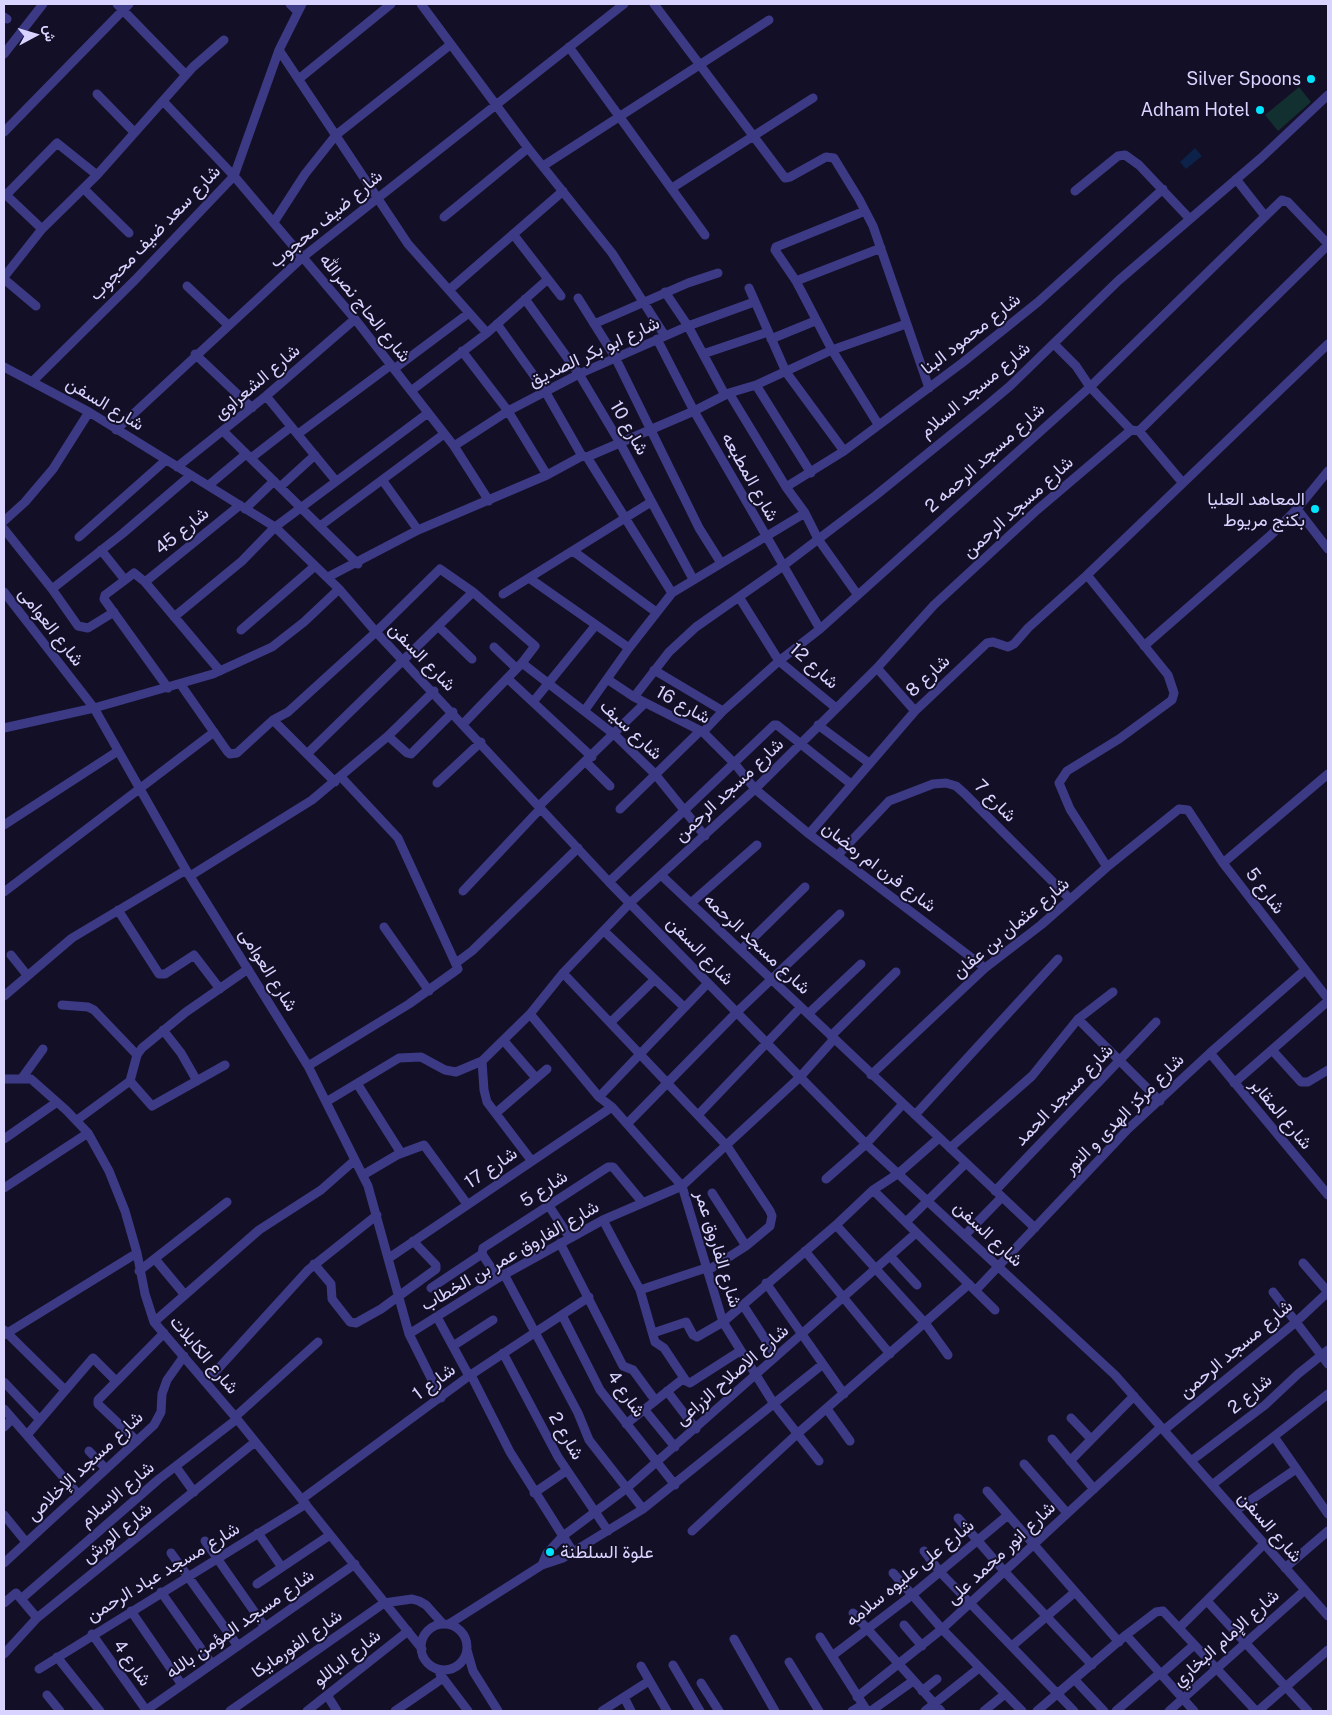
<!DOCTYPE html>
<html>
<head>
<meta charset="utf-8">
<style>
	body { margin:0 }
	#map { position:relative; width:1332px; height:1715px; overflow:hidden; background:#130f26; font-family:"Public Sans",Vazirmatn,sans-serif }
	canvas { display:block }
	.frame { position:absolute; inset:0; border:5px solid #d9d4ff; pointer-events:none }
	.north { position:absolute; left:10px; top:10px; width:50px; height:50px; -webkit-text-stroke:4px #130f26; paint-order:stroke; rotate:84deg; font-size:14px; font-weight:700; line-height:20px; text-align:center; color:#d9d4ff }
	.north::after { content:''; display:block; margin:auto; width:18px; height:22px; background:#d9d4ff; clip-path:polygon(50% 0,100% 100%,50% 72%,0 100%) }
</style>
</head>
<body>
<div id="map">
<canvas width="1332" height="1715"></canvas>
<div class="frame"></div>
<div class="north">ش</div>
</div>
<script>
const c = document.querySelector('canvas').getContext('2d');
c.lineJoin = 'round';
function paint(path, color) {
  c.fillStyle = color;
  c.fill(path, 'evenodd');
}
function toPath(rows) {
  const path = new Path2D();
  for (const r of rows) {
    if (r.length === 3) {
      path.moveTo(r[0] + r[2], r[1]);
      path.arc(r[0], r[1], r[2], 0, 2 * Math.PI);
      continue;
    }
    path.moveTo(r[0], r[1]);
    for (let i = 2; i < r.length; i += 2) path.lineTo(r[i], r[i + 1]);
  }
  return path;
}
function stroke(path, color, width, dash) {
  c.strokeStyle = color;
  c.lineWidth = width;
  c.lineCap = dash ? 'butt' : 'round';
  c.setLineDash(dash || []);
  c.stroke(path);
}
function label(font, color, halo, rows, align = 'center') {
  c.font = font + ' "Public Sans",Vazirmatn,sans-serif';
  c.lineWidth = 4;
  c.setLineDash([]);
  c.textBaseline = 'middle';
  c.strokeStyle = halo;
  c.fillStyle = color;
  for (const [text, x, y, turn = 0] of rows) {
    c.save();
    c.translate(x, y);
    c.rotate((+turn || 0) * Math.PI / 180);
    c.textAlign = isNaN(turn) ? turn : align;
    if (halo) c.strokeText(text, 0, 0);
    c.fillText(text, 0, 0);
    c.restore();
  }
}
const green = toPath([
	[1299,87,1311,102,1278,131,1265,115]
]);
const water = toPath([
	[1195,148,1202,156,1186,169,1180,162]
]);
const street = toPath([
	[117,4,186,75],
	[290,4,297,11],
	[421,4,528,148,612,253,665,336],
	[654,4,785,178,790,177,826,157,834,158,859,199,873,226,929,388],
	[4,17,7,19],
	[569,47,705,235],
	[279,50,408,244,487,333],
	[4,54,43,4],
	[300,78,391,4],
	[97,94,134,132],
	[163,101,234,176,355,319,454,446,489,501],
	[4,132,129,4],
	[543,166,769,20],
	[1236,179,1265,216],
	[672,188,813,98],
	[84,189,129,233],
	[1075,191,1118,156,1125,155,1139,165,1189,218],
	[4,193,42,229],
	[6,195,57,143,97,175],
	[865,211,776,247,775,250,796,281,832,350,878,424],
	[444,217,528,148],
	[274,222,305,174,336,135,450,45],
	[513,234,561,296],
	[4,277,42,229,97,175,193,67,224,40],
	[4,279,36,306],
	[796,281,881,248],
	[187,286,228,325],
	[749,288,786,372,844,451],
	[449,290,563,191],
	[665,292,688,326,725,395],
	[578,298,615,357,699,528,721,563],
	[525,299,579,374,620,443,693,579],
	[497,324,545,391,582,456],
	[594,324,688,283,718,273],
	[657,339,694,411,820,629],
	[771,339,815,321],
	[1054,344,1076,366,1090,387,1131,430,1139,431,1182,482],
	[462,351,508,411,547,475],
	[195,354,252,408],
	[703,354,768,332],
	[4,367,89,412,275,527,339,589,376,632,609,882,800,1077,866,1144,1115,1375,1328,1616],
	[394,369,469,313],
	[33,381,135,280,234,176,279,50,302,4],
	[756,385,811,473],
	[411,391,487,333,548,279],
	[729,393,786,487,805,513,818,539,857,594],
	[266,396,336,481],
	[116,430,303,257,624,4],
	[223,431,358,564],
	[1139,431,1328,245],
	[298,434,391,365],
	[454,446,508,411,579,374,688,326,754,302],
	[587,457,672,593],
	[251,458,291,427],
	[177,467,266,396,355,319],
	[383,481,418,530],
	[209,485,246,454],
	[280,487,315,455],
	[786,487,844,451,962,363,1038,302,1163,189],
	[245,509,274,481],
	[1297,509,1328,549],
	[4,521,25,502,53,469,89,412],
	[320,526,444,434],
	[4,529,52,589,78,626,88,628,114,612],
	[79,537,166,460],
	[101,550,125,580,105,595,104,599,168,688],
	[573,551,656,612],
	[1087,575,1168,675,1174,693,1172,700,1119,739,1067,771,1059,783,1070,809,1107,867],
	[328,577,418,530,547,475,582,456,587,457,694,411,729,393,756,385,832,350,906,324],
	[529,578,629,648],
	[125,580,134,573,145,582,220,671],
	[145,582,240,505],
	[52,589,122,534,191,475],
	[4,592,94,708,186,870,308,1066,368,1186,409,1334,441,1398],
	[503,594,651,502],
	[739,597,779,661,836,708],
	[174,617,242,561,275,527,428,413],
	[438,626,472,659],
	[241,630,315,566],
	[1144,646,1271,535,1297,509,1328,471],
	[494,647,516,668],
	[522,663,615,735,655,774,705,836],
	[877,668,915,711],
	[654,670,723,711],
	[507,678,592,757],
	[607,679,634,697,703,732,735,764,755,789,809,834,985,968],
	[181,685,227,751,230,754,237,753,273,720,288,712,376,632,440,569,473,592,535,646,522,663,463,724],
	[634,697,669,652,696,627,783,566,875,496,985,407,1010,386,1118,281,1261,158,1328,95],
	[533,702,595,626],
	[585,710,629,648,672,593,805,513],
	[273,720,335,782],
	[818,725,869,763],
	[4,728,94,708,213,674,272,647,304,622,339,589],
	[703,732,723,711,779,661,820,629,1090,387,1282,200,1288,202,1328,244],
	[388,736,407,753,411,754,453,712],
	[307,754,473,592],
	[586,762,610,786],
	[437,783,481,742],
	[539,806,645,703],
	[620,809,700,731],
	[4,825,118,751],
	[809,834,915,711,987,643,993,642,1008,647,1014,644,1028,628,1087,575,1328,344],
	[838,855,889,801,933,784,946,783,956,786,964,793,1070,899],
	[1223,863,1328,774],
	[661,875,1035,1228],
	[190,876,312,800,388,736,434,691],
	[609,882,774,725,777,725,851,784],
	[463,891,541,808],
	[4,892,214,732],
	[691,903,757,845],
	[118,910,159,974,165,974,194,955,220,989],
	[384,927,429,991],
	[604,931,684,1007],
	[741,950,805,887],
	[11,955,27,975],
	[456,963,472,951,578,848],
	[563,973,727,1146,770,1211,772,1216,770,1226,746,1246,707,1271],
	[4,996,72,938,186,870],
	[62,1005,88,1007,94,1010,137,1055],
	[530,1014,599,1097,612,1107,682,1186,723,1322,774,1404,819,1461],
	[808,1014,861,964],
	[1078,1019,1160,1101],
	[611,1022,654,980],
	[163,1030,181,1053,197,1081],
	[831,1036,896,972],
	[504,1041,536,1078],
	[1272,1050,1301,1082,1308,1082,1328,1070],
	[1210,1053,1328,1195],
	[482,1061,484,1090,487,1102,531,1160],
	[308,1066,409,1004,458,969,398,838,341,777],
	[871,1075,985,968,1041,925,1107,867,1179,809,1188,810,1223,863,1328,999],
	[22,1078,43,1049],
	[4,1079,31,1079,66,1110,88,1133,109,1171,125,1211,137,1253,145,1294,154,1322,237,1419,422,1649],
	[130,1081,152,1106,225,1065],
	[1234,1083,1328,1001],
	[358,1085,401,1153],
	[599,1097,708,983],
	[326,1102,399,1058,421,1057,445,1070,456,1072,482,1061,530,1014,563,973,630,903,755,789,877,668,934,605,1037,510,1131,430],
	[496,1113,547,1069],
	[698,1115,800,1008],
	[915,1115,1058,959],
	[77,1120,130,1081,137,1055,142,1048,186,1012,248,969],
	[627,1124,737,1012,840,914],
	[4,1139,57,1102],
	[950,1148,1032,1076,1078,1019,1113,992],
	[363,1175,397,1155,424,1145,467,1204],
	[826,1179,866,1144,903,1104],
	[4,1188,88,1133],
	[873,1190,995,1310],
	[995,1191,1156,1022],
	[712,1193,746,1246],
	[549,1206,570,1238],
	[603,1220,640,1290,655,1342,664,1348,686,1381,690,1383,740,1351],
	[906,1222,966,1163],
	[836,1225,925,1323,948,1355],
	[965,1235,1002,1197],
	[560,1243,623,1366,633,1370,655,1400],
	[805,1251,890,1354],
	[890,1256,917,1285],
	[389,1258,612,1107],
	[155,1259,185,1295],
	[1303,1263,1328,1292],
	[314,1264,331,1284,332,1299,350,1322,356,1323,381,1309,436,1269,436,1265,413,1241],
	[139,1271,227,1202],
	[504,1274,578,1413,589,1440,643,1509],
	[498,1278,482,1254,483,1248,608,1167,613,1167,643,1203],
	[766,1283,844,1394],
	[431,1288,482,1254],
	[640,1290,706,1268],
	[976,1290,1128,1129,1210,1053,1305,970],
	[1273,1292,1328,1364],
	[743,1305,776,1356],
	[562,1315,600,1390,675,1485],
	[437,1317,469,1376],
	[154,1322,259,1230,321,1190,355,1160],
	[4,1330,65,1390],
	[653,1333,686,1322,693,1335,697,1337,723,1322,836,1225,873,1190,899,1173,939,1138],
	[409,1334,498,1278,603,1220,682,1186,800,1077,834,1039],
	[4,1335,137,1253],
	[453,1346,493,1320],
	[503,1353,558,1457,608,1531],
	[471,1375,510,1452,573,1552],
	[4,1382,39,1419],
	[206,1382,308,1270,377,1215],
	[667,1391,696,1429],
	[4,1409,78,1494],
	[644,1409,675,1447],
	[827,1409,850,1441],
	[235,1417,318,1342],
	[1071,1418,1091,1439],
	[626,1424,684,1378],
	[4,1427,12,1419],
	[1164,1430,1296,1322,1328,1292],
	[27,1435,93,1358,116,1381],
	[1275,1438,1328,1514],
	[1052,1439,1094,1489],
	[137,1441,98,1404,98,1400,164,1333],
	[89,1451,106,1469],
	[1070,1461,1134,1396],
	[1191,1461,1265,1405,1298,1374,1328,1350],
	[1024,1464,1067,1513],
	[176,1467,194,1492],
	[1212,1485,1328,1394],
	[987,1491,1119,1642],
	[534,1493,566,1471],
	[302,1499,469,1376,589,1297],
	[1235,1511,1296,1469],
	[4,1515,26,1542],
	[958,1518,1004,1571,1092,1665],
	[692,1531,797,1434,969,1284],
	[258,1533,281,1566],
	[205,1541,265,1627],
	[924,1551,940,1572,1074,1711],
	[171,1553,238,1646],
	[4,1563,154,1425,161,1412,162,1394,167,1380,184,1356],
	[542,1565,547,1553,563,1536,627,1488,916,1233],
	[1285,1568,1328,1531],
	[893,1573,942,1629,1022,1711],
	[257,1584,330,1535],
	[161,1592,212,1664],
	[21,1599,159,1479,237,1419],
	[1207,1601,1308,1711],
	[4,1603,16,1593,37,1618],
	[131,1611,182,1685],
	[853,1613,941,1711],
	[449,1624,542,1565,563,1558,643,1509,823,1364],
	[444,1647,23],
	[904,1625,922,1646],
	[1179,1628,1264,1544],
	[92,1634,146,1710],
	[1126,1635,1194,1711],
	[820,1637,867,1711],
	[734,1639,775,1711],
	[1012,1646,1075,1592],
	[467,1650,473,1671,498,1711],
	[4,1654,37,1618,255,1442],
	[832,1656,912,1595,1008,1515],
	[57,1657,100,1711],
	[789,1662,819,1711],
	[673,1665,700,1711],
	[641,1666,667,1711],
	[39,1669,306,1504],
	[440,1674,468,1711],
	[1161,1674,1194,1645],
	[1074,1679,1104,1711],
	[701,1683,719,1711],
	[922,1691,937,1679],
	[47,1695,60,1711],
	[327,1695,337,1711],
	[624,1697,631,1711],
	[857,1697,942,1629,1161,1427],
	[145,1711,355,1564],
	[230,1711,384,1603,412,1599,419,1601,426,1605,443,1624],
	[307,1711,408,1631],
	[395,1711,443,1678],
	[602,1711,649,1681],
	[852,1711,862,1705],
	[871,1711,913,1681],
	[925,1711,979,1668],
	[984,1711,1005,1694],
	[1037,1711,1126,1635,1156,1612,1163,1611,1256,1711],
	[1116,1711,1160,1673],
	[1169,1711,1305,1590],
	[1258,1711,1328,1650]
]);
const markers = [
	[1311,79,5,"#00e5ff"],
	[1260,110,5,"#00e5ff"],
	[1315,509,5,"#00e5ff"],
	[550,1552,5,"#00e5ff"]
];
const poiNames = [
	["Silver Spoons",1301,79],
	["Adham Hotel",1250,110],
	["المعاهد العليا",1305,499],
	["بكنج مريوط",1305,520],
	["علوة السلطنة",560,1552,"left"]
];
const streetNames = [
	["شارع ضيف محجوب",326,219,-40],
	["شارع سعد ضيف محجوب",155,233,-46],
	["شارع الحاج نصرالله",365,308,51],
	["شارع محمود البنا",971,334,-38],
	["شارع ابو بكر الصديق",594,352,-25],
	["شارع الشعراوى",257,382,-40],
	["شارع مسجد السلام",975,390,-40],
	["شارع السفن",105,404,31],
	["شارع 10",629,428,60],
	["شارع مسجد الرحمه 2",985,458,-42],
	["شارع المطبعه",750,477,61],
	["شارع مسجد الرحمن",1018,507,-42],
	["شارع 45",182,531,-39],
	["شارع العوامى",51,627,52],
	["شارع السفن",422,657,46],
	["شارع 12",814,666,42],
	["شارع 8",928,676,-43],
	["شارع 16",683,705,29],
	["شارع سيف",631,730,43],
	["شارع مسجد الرحمن",729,790,-43],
	["شارع 7",995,801,45],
	["شارع فرن ام رمضان",879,867,37],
	["شارع 5",1265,891,53],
	["شارع عثمان بن عفان",1011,928,-40],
	["شارع مسجد الرحمه",757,944,43],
	["شارع السفن",700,951,46],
	["شارع العوامى",268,970,58],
	["شارع مسجد الحمد",1064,1095,-46],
	["شارع مركز الهدى و النور",1124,1114,-45],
	["شارع المقابر",1281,1114,50],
	["شارع 17",491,1168,-34],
	["شارع 5",544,1189,-33],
	["شارع السفن",988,1234,43],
	["شارع الفاروق عمر",718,1249,73],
	["شارع الفاروق عمر بن الخطاب",510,1256,-30],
	["شارع مسجد الرحمن",1236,1349,-40],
	["شارع الكابلات",204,1355,50],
	["شارع الاصلاح الزراعى",732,1375,-41],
	["شارع 1",434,1382,-37],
	["شارع 4",626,1394,55],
	["شارع 2",1250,1394,-40],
	["شارع 2",566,1436,60],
	["شارع مسجد الإخلاص",85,1466,-43],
	["شارع الاسلام",117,1494,-40],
	["شارع السفن",1270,1527,49],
	["شارع الورش",117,1533,-39],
	["شارع انور محمد على",1001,1553,-43],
	["شارع مسجد عباد الرحمن",163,1572,-31],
	["شارع على عليوه سلامه",910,1573,-39],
	["شارع مسجد المؤمن بالله",240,1624,-35],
	["شارع الإمام البخاري",1226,1638,-42],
	["شارع الفورمايكا",297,1644,-35],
	["شارع الباللو",347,1658,-38],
	["شارع 4",132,1663,55]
];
paint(green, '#12302f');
paint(water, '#0c2248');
stroke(street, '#3d3a85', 9);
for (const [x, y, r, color] of markers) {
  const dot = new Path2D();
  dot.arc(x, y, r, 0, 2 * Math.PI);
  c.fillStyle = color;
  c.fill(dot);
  stroke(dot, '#130f26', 2);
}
label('18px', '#d9d4ff', '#130f26', poiNames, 'right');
label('18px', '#d9d4ff', '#130f26', streetNames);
</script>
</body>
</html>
